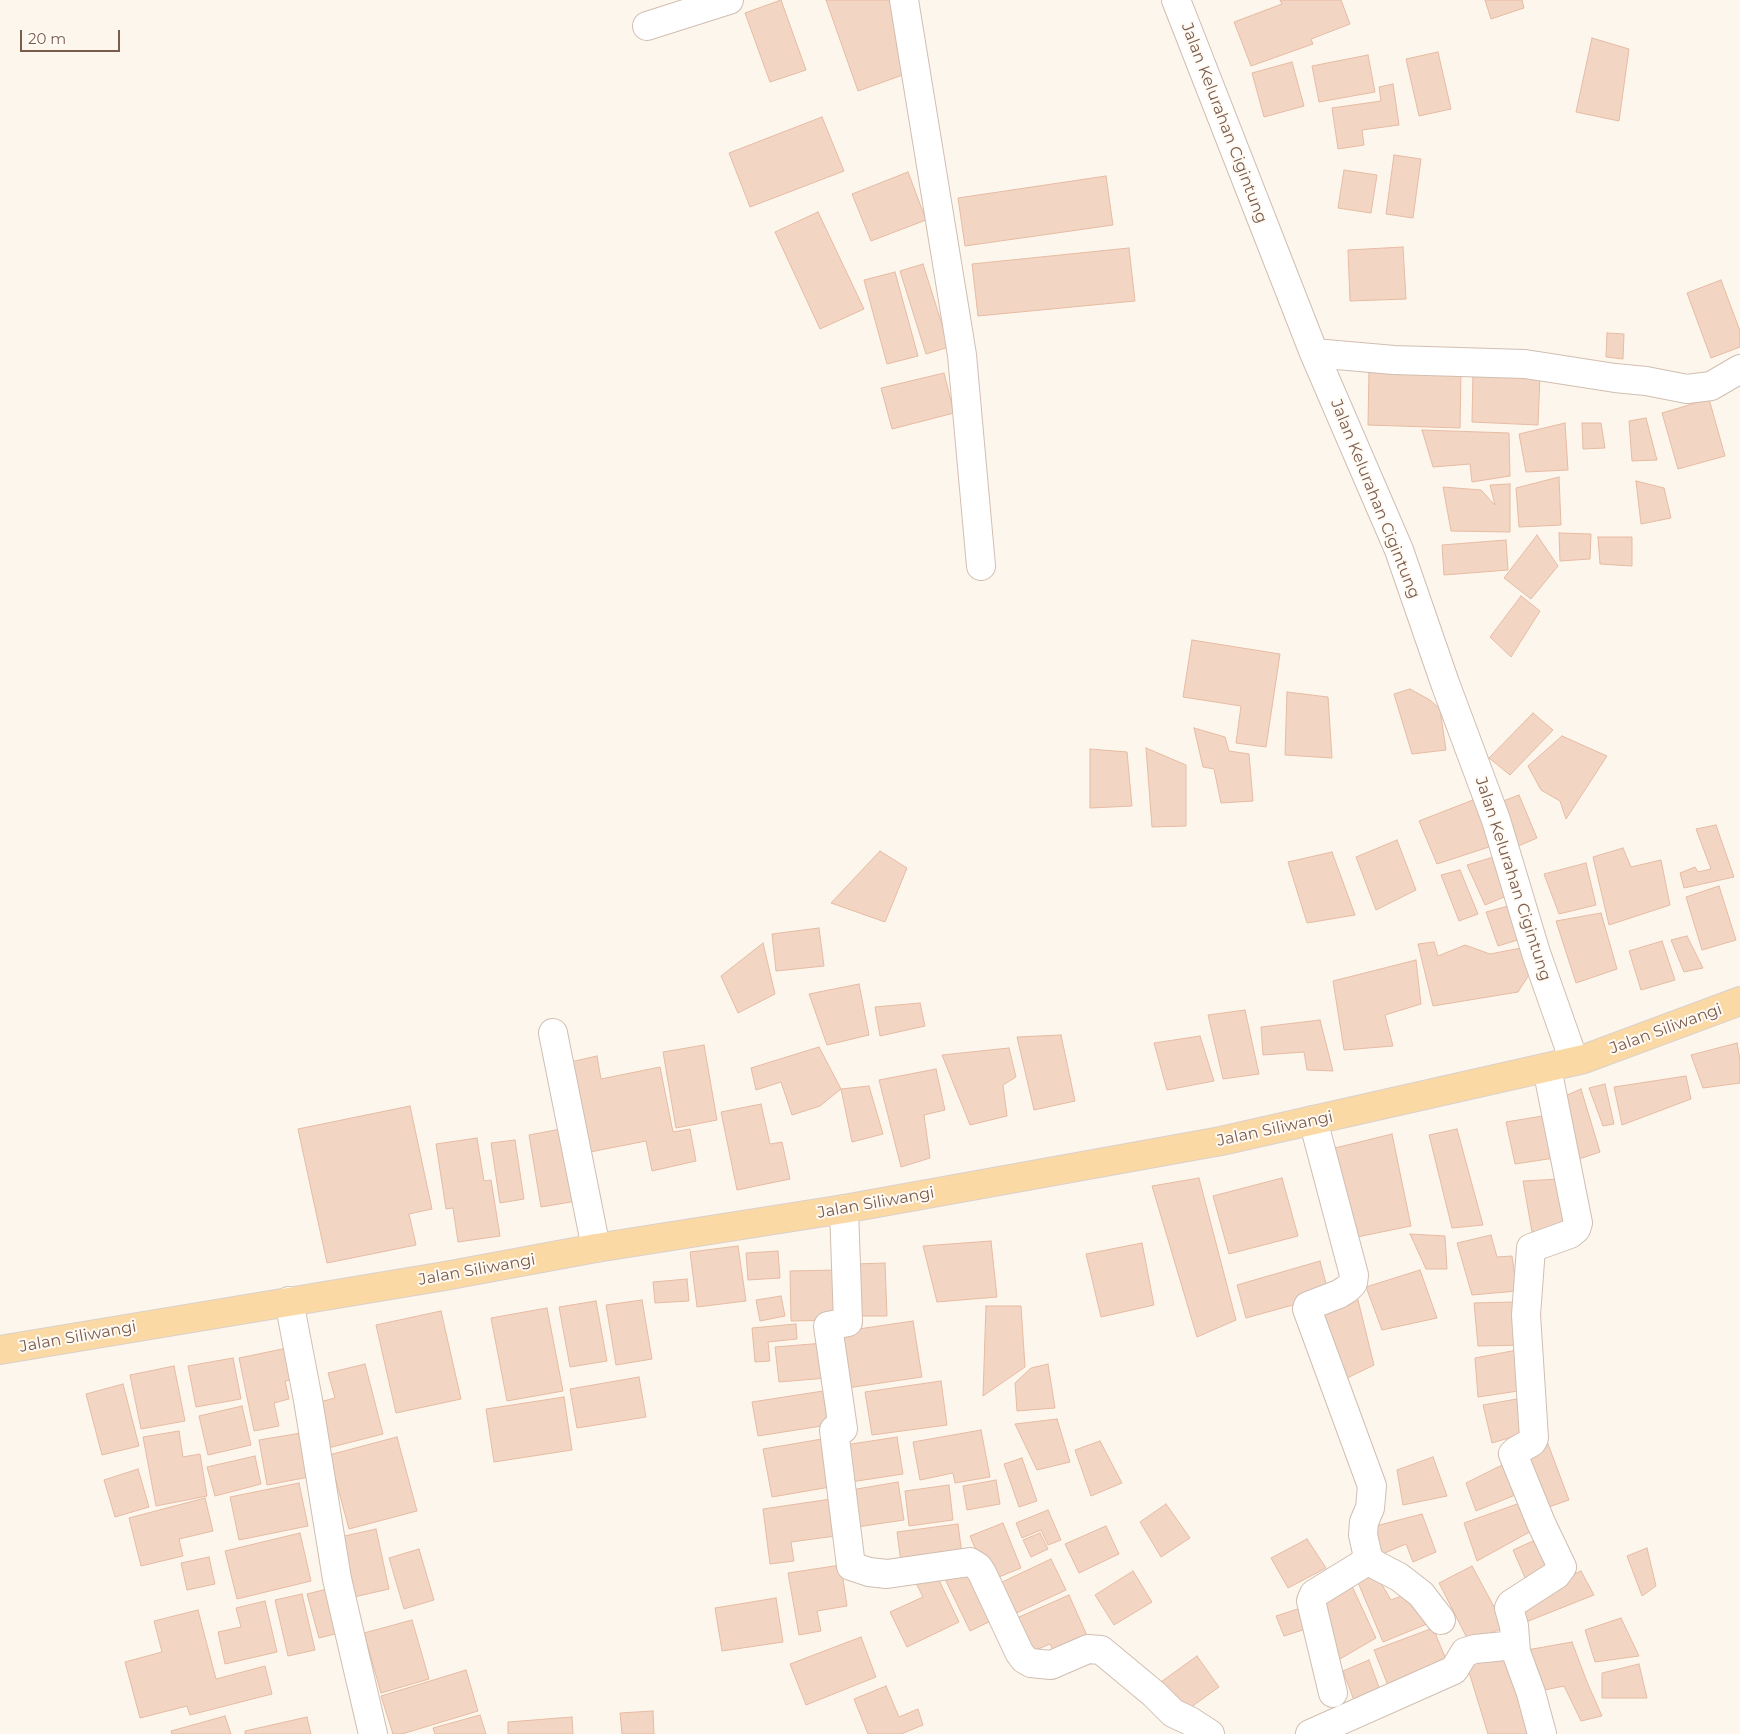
<!DOCTYPE html>
<html>
<head>
<meta charset="utf-8">
<style>
	body { margin:0 }
	#map { position:relative; width:1740px; height:1734px; overflow:hidden; background:#fdf6ec; font-family:Montserrat,sans-serif }
	canvas { display:block }
	.scale { position:absolute; left:20px; top:30px; width:100px; height:22px; box-sizing:border-box; border:2px solid #7a5c4d; border-top:0; padding-left:6px; font-size:15px; line-height:18px; white-space:nowrap; color:#7a5c4d; -webkit-text-stroke:4px #fffaf3; paint-order:stroke }
</style>
</head>
<body>
<div id="map">
<canvas width="1740" height="1734"></canvas>
<div class="scale">20 m</div>
</div>
<script>
const c = document.querySelector('canvas').getContext('2d');
c.lineJoin = 'round';
function paint(path, color) {
  c.fillStyle = color;
  c.fill(path, 'evenodd');
}
function toPath(rows) {
  const path = new Path2D();
  for (const r of rows) {
    path.moveTo(r[0], r[1]);
    for (let i = 2; i < r.length; i += 2) path.lineTo(r[i], r[i + 1]);
  }
  return path;
}
function stroke(path, color, width, dash) {
  c.strokeStyle = color;
  c.lineWidth = width;
  c.lineCap = dash ? 'butt' : 'round';
  c.setLineDash(dash || []);
  c.stroke(path);
}
function label(font, color, halo, rows, align = 'center') {
  c.font = font + ' Montserrat,sans-serif';
  c.lineWidth = 4;
  c.setLineDash([]);
  c.textBaseline = 'middle';
  c.strokeStyle = halo;
  c.fillStyle = color;
  for (const [text, x, y, turn = 0] of rows) {
    c.save();
    c.translate(x, y);
    c.rotate((+turn || 0) * Math.PI / 180);
    c.textAlign = isNaN(turn) ? turn : align;
    if (halo) c.strokeText(text, 0, 0);
    c.fillText(text, 0, 0);
    c.restore();
  }
}
const building = toPath([
	[781,0,806,70,770,82,745,13,781,0],
	[826,0,889,0,914,71,858,91,826,0],
	[1280,0,1341,0,1350,24,1311,39,1313,44,1251,66,1234,22,1282,4,1280,0],
	[1485,0,1522,0,1524,8,1491,19,1485,0],
	[1592,38,1629,49,1619,121,1576,112,1592,38],
	[1438,52,1451,109,1419,116,1406,59,1438,52],
	[1368,55,1375,92,1319,102,1312,66,1368,55],
	[1292,62,1304,106,1264,117,1252,73,1292,62],
	[1393,84,1399,125,1362,130,1364,145,1338,149,1332,108,1381,101,1379,87,1393,84],
	[822,117,844,171,750,207,729,153,822,117],
	[1394,155,1421,159,1413,218,1386,214,1394,155],
	[1344,170,1377,175,1371,213,1338,208,1344,170],
	[908,172,926,220,871,241,852,194,908,172],
	[1106,176,1113,225,965,246,958,198,1106,176],
	[818,212,864,309,820,329,775,232,818,212],
	[1403,247,1406,299,1350,301,1348,250,1403,247],
	[1129,248,1135,301,978,316,972,264,1129,248],
	[923,264,949,347,926,354,900,271,923,264],
	[895,272,918,356,887,364,864,280,895,272],
	[1721,280,1740,331,1740,347,1711,358,1687,293,1721,280],
	[1607,333,1624,334,1623,359,1606,357,1607,333],
	[1369,368,1461,371,1460,428,1368,425,1369,368],
	[1473,372,1540,374,1538,425,1472,422,1473,372],
	[944,373,954,413,892,429,881,388,944,373],
	[1709,399,1725,456,1678,469,1662,413,1709,399],
	[1646,418,1657,460,1632,461,1629,421,1646,418],
	[1565,423,1568,470,1526,472,1519,434,1565,423],
	[1582,423,1601,423,1605,448,1583,449,1582,423],
	[1422,430,1509,433,1510,476,1472,482,1470,464,1433,467,1422,430],
	[1559,477,1561,525,1519,527,1516,488,1559,477],
	[1636,481,1664,488,1671,518,1641,524,1636,481],
	[1510,484,1510,532,1451,531,1443,487,1481,490,1495,505,1490,485,1510,484],
	[1559,533,1591,534,1590,559,1560,561,1559,533],
	[1537,535,1558,566,1531,599,1504,578,1537,535],
	[1598,537,1632,537,1632,566,1600,564,1598,537],
	[1506,540,1508,570,1444,575,1442,545,1506,540],
	[1521,596,1540,611,1511,657,1490,637,1521,596],
	[1192,640,1280,654,1266,747,1236,743,1241,706,1183,697,1192,640],
	[1410,689,1430,700,1440,709,1446,750,1412,754,1394,694,1410,689],
	[1287,692,1328,697,1332,758,1285,755,1287,692],
	[1533,713,1553,730,1510,775,1489,758,1533,713],
	[1194,728,1225,737,1229,751,1249,754,1253,801,1221,803,1214,769,1203,767,1194,728],
	[1562,736,1607,756,1566,819,1560,801,1541,790,1528,766,1562,736],
	[1146,748,1186,765,1186,826,1152,827,1146,748],
	[1090,749,1127,752,1132,806,1090,808,1090,749],
	[1519,795,1537,838,1516,847,1498,803,1519,795],
	[1478,798,1495,845,1437,864,1419,821,1478,798],
	[1716,825,1734,877,1684,888,1680,873,1695,867,1698,872,1711,869,1696,829,1716,825],
	[1397,840,1416,890,1376,910,1356,857,1397,840],
	[1623,848,1631,867,1661,860,1670,905,1609,925,1593,857,1623,848],
	[880,851,907,868,885,922,831,903,880,851],
	[1332,852,1355,915,1307,923,1288,862,1332,852],
	[1497,856,1509,895,1485,905,1467,865,1497,856],
	[1586,863,1596,905,1559,914,1544,874,1586,863],
	[1460,870,1478,914,1459,921,1441,875,1460,870],
	[1719,886,1736,940,1702,950,1686,897,1719,886],
	[1512,905,1521,939,1498,946,1486,912,1512,905],
	[1601,913,1617,969,1576,983,1556,921,1601,913],
	[819,928,824,966,776,971,772,934,819,928],
	[1687,936,1703,968,1684,972,1671,940,1687,936],
	[1662,941,1675,980,1641,990,1629,951,1662,941],
	[1434,942,1438,956,1465,945,1490,954,1521,948,1529,975,1518,992,1433,1006,1418,944,1434,942],
	[763,943,775,994,738,1013,721,976,763,943],
	[1416,960,1421,1004,1385,1015,1393,1046,1344,1050,1333,981,1416,960],
	[859,984,869,1035,827,1045,809,994,859,984],
	[920,1003,925,1026,880,1036,875,1007,920,1003],
	[1245,1010,1259,1074,1223,1079,1208,1015,1245,1010],
	[1320,1020,1333,1071,1307,1070,1304,1052,1263,1055,1261,1027,1320,1020],
	[1061,1035,1075,1101,1034,1110,1017,1037,1061,1035],
	[1200,1036,1214,1081,1167,1090,1154,1043,1200,1036],
	[1737,1043,1740,1060,1740,1083,1703,1088,1691,1055,1737,1043],
	[704,1045,717,1120,676,1128,663,1052,704,1045],
	[819,1047,841,1089,820,1106,792,1115,781,1082,756,1090,751,1068,819,1047],
	[1009,1048,1016,1077,1003,1085,1007,1116,970,1125,942,1055,1009,1048],
	[597,1056,601,1079,660,1067,673,1132,690,1129,696,1161,652,1171,646,1141,585,1153,566,1063,597,1056],
	[936,1069,945,1110,924,1115,930,1158,901,1167,879,1080,936,1069],
	[1686,1076,1691,1099,1622,1125,1614,1087,1686,1076],
	[1605,1084,1614,1124,1603,1126,1589,1088,1605,1084],
	[869,1086,883,1134,852,1142,841,1089,869,1086],
	[1581,1089,1600,1152,1579,1159,1565,1096,1581,1089],
	[761,1104,770,1144,782,1142,790,1179,737,1190,721,1112,761,1104],
	[410,1106,432,1209,409,1214,416,1245,327,1263,298,1129,410,1106],
	[1555,1114,1561,1157,1515,1164,1506,1122,1555,1114],
	[566,1128,577,1201,541,1207,529,1135,566,1128],
	[1457,1129,1483,1225,1452,1228,1429,1135,1457,1129],
	[1392,1134,1411,1226,1357,1237,1331,1149,1392,1134],
	[477,1138,484,1181,491,1180,500,1236,458,1242,453,1208,446,1209,436,1144,477,1138],
	[515,1140,524,1199,500,1203,491,1143,515,1140],
	[1199,1178,1236,1320,1197,1337,1152,1186,1199,1178],
	[1282,1178,1298,1236,1229,1254,1213,1196,1282,1178],
	[1560,1179,1569,1226,1532,1232,1523,1181,1560,1179],
	[1410,1234,1445,1236,1447,1269,1426,1269,1410,1234],
	[1491,1235,1497,1257,1512,1256,1517,1291,1472,1295,1457,1243,1491,1235],
	[991,1241,997,1297,937,1302,923,1246,991,1241],
	[1142,1243,1154,1305,1101,1317,1086,1254,1142,1243],
	[738,1246,746,1301,697,1307,690,1252,738,1246],
	[778,1251,780,1278,748,1280,746,1253,778,1251],
	[1320,1261,1329,1295,1246,1318,1237,1285,1320,1261],
	[885,1263,887,1316,858,1316,855,1264,885,1263],
	[837,1270,838,1320,791,1321,790,1271,837,1270],
	[1420,1270,1437,1318,1382,1330,1366,1287,1420,1270],
	[687,1279,689,1301,655,1303,653,1282,687,1279],
	[781,1296,785,1316,760,1321,756,1300,781,1296],
	[1357,1296,1374,1365,1341,1381,1311,1306,1357,1296],
	[642,1300,652,1359,616,1365,606,1305,642,1300],
	[596,1301,607,1361,570,1367,559,1307,596,1301],
	[1514,1302,1525,1345,1478,1346,1474,1303,1514,1302],
	[986,1306,1021,1306,1025,1367,983,1396,986,1306],
	[547,1308,563,1391,507,1401,491,1318,547,1308],
	[441,1311,461,1399,396,1413,376,1325,441,1311],
	[913,1321,922,1377,847,1388,838,1332,913,1321],
	[796,1324,797,1339,768,1342,770,1361,755,1362,752,1328,796,1324],
	[824,1343,827,1378,779,1382,775,1347,824,1343],
	[292,1347,298,1379,285,1381,289,1399,274,1403,279,1426,254,1431,239,1358,292,1347],
	[1517,1350,1525,1390,1478,1397,1475,1358,1517,1350],
	[233,1358,241,1399,196,1407,188,1366,233,1358],
	[365,1364,383,1434,328,1448,316,1403,335,1398,328,1373,365,1364],
	[1048,1364,1055,1408,1017,1411,1015,1383,1031,1368,1048,1364],
	[174,1366,185,1421,141,1429,130,1375,174,1366],
	[639,1377,646,1417,577,1428,570,1389,639,1377],
	[941,1381,947,1425,872,1435,865,1392,941,1381],
	[123,1384,139,1446,102,1455,86,1394,123,1384],
	[823,1391,828,1425,758,1436,752,1402,823,1391],
	[564,1397,572,1450,494,1462,486,1409,564,1397],
	[1528,1397,1529,1432,1492,1443,1483,1405,1528,1397],
	[242,1406,251,1445,208,1455,199,1416,242,1406],
	[1057,1419,1070,1462,1037,1470,1015,1424,1057,1419],
	[981,1430,990,1477,955,1483,953,1473,920,1480,913,1442,981,1430],
	[179,1431,183,1457,200,1454,207,1496,156,1506,143,1437,179,1431],
	[301,1433,309,1477,267,1485,259,1440,301,1433],
	[397,1437,417,1511,349,1529,329,1455,397,1437],
	[897,1437,903,1474,851,1482,845,1445,897,1437],
	[828,1438,836,1486,772,1497,763,1449,828,1438],
	[1100,1441,1122,1483,1091,1496,1075,1450,1100,1441],
	[1548,1444,1569,1500,1543,1509,1522,1452,1548,1444],
	[255,1456,261,1484,215,1496,207,1467,255,1456],
	[1433,1457,1447,1496,1403,1505,1397,1470,1433,1457],
	[1022,1458,1037,1501,1019,1507,1004,1464,1022,1458],
	[1510,1461,1525,1491,1476,1511,1466,1483,1510,1461],
	[138,1469,149,1507,115,1517,104,1480,138,1469],
	[996,1480,1000,1504,967,1510,963,1486,996,1480],
	[898,1482,904,1520,857,1527,851,1490,898,1482],
	[299,1483,308,1526,239,1540,230,1497,299,1483],
	[949,1485,953,1520,909,1526,905,1491,949,1485],
	[205,1498,213,1531,179,1539,183,1556,141,1566,129,1518,205,1498],
	[838,1498,843,1535,791,1542,794,1561,770,1564,763,1509,838,1498],
	[1520,1503,1535,1529,1477,1561,1464,1523,1520,1503],
	[1166,1504,1190,1538,1161,1557,1140,1522,1166,1504],
	[1048,1510,1061,1540,1048,1545,1041,1530,1022,1538,1016,1523,1048,1510],
	[1422,1514,1436,1552,1413,1562,1406,1544,1373,1558,1368,1528,1422,1514],
	[1003,1523,1021,1568,989,1581,970,1536,1003,1523],
	[958,1524,963,1562,902,1570,897,1532,958,1524],
	[1106,1526,1119,1554,1079,1573,1065,1544,1106,1526],
	[376,1529,389,1589,354,1597,340,1537,376,1529],
	[300,1533,311,1581,237,1599,225,1551,300,1533],
	[1040,1533,1048,1549,1031,1557,1023,1540,1040,1533],
	[1542,1537,1549,1566,1526,1580,1513,1550,1542,1537],
	[1307,1539,1326,1568,1288,1588,1271,1558,1307,1539],
	[1647,1548,1656,1586,1642,1596,1627,1556,1647,1548],
	[419,1549,434,1600,404,1609,389,1558,419,1549],
	[209,1557,215,1584,187,1590,181,1563,209,1557],
	[1051,1559,1066,1590,1012,1615,998,1584,1051,1559],
	[841,1565,847,1606,817,1611,821,1631,799,1635,788,1573,841,1565],
	[971,1566,997,1618,970,1631,945,1579,971,1566],
	[1472,1566,1505,1627,1469,1642,1439,1583,1472,1566],
	[1133,1571,1152,1602,1114,1625,1095,1595,1133,1571],
	[1581,1571,1594,1595,1526,1622,1518,1602,1581,1571],
	[935,1572,959,1622,907,1647,890,1612,923,1597,915,1581,935,1572],
	[1375,1573,1391,1600,1409,1593,1427,1624,1383,1642,1357,1580,1375,1573],
	[1351,1584,1376,1638,1340,1659,1316,1598,1351,1584],
	[327,1589,339,1633,319,1638,307,1594,327,1589],
	[302,1594,315,1650,288,1656,275,1600,302,1594],
	[1069,1595,1089,1640,1055,1654,1050,1644,1024,1655,1010,1621,1069,1595],
	[776,1598,783,1642,722,1651,715,1608,776,1598],
	[265,1601,277,1652,225,1664,218,1632,241,1627,236,1608,265,1601],
	[1304,1607,1315,1626,1284,1636,1276,1616,1304,1607],
	[198,1610,216,1679,265,1666,272,1694,190,1715,187,1706,140,1718,125,1662,162,1652,154,1621,198,1610],
	[1621,1618,1639,1656,1595,1662,1585,1630,1621,1618],
	[412,1620,429,1679,381,1693,364,1633,412,1620],
	[1433,1628,1450,1669,1391,1693,1374,1650,1433,1628],
	[861,1637,876,1677,806,1705,790,1664,861,1637],
	[1572,1642,1587,1682,1602,1716,1581,1721,1564,1686,1540,1691,1527,1650,1572,1642],
	[1506,1651,1532,1734,1488,1734,1465,1659,1506,1651],
	[1197,1656,1219,1687,1180,1715,1158,1684,1197,1656],
	[1369,1660,1380,1690,1355,1703,1343,1671,1369,1660],
	[1639,1664,1647,1698,1602,1698,1602,1673,1639,1664],
	[466,1670,478,1711,402,1734,393,1734,381,1696,466,1670],
	[886,1686,899,1717,918,1709,923,1725,901,1734,868,1734,854,1699,886,1686],
	[653,1711,654,1734,622,1734,620,1713,653,1711],
	[480,1715,486,1734,435,1734,433,1728,480,1715],
	[225,1716,231,1734,172,1734,171,1731,225,1716],
	[307,1717,311,1734,245,1734,245,1731,307,1717],
	[572,1717,573,1734,508,1734,508,1722,572,1717]
]);
const minor = toPath([
	[904,0,962,355,981,566],
	[1176,0,1314,353,1399,550,1445,683,1496,820,1536,953,1574,1061],
	[647,26,729,0],
	[1314,353,1394,360,1525,364,1615,378,1646,381,1687,389,1711,386,1740,369],
	[553,1033,596,1248],
	[1313,1120,1354,1275,1353,1283,1347,1289,1339,1294,1308,1306,1307,1309,1372,1486,1370,1508,1364,1522,1363,1535,1368,1557,1374,1564,1399,1577,1421,1594,1441,1620],
	[844,1209,848,1322,828,1326,843,1429,834,1430,851,1566,869,1572,887,1574,970,1562,978,1567,982,1573,1019,1652,1024,1659,1031,1663,1051,1665,1088,1649,1101,1650,1154,1694,1173,1713,1190,1721,1210,1734],
	[289,1301,308,1400,337,1579,373,1734],
	[1333,1693,1311,1601,1314,1594,1361,1565,1368,1557],
	[1310,1734,1454,1670,1465,1652,1475,1649,1515,1645],
	[1542,1734,1531,1693,1516,1652,1514,1626,1509,1608,1511,1604,1556,1575,1562,1567,1541,1523,1513,1454,1516,1451,1532,1442,1534,1438,1526,1315,1531,1248,1570,1234,1576,1229,1578,1223,1547,1068]
]);
const primary = toPath([
	[0,1350,445,1276,596,1248,844,1209,1221,1141,1584,1059,1740,1001]
]);
const streetNames = [
	["Jalan Kelurahan Cigintung",1224,123,69],
	["Jalan Kelurahan Cigintung",1375,499,68],
	["Jalan Kelurahan Cigintung",1513,879,72],
	["Jalan Siliwangi",1666,1029,-20],
	["Jalan Siliwangi",1275,1129,-12],
	["Jalan Siliwangi",876,1203,-10],
	["Jalan Siliwangi",477,1270,-10],
	["Jalan Siliwangi",78,1337,-10]
];
paint(building, '#f3d5c3');
stroke(building, '#e6bba3', 1);
stroke(minor, '#d1beb0', 30);
stroke(primary, '#dad1cd', 30);
stroke(minor, '#fff', 28);
stroke(primary, '#fbd9a5', 28);
label('16px', '#7a5c4d', '#fffaf3', streetNames);
</script>
</body>
</html>
